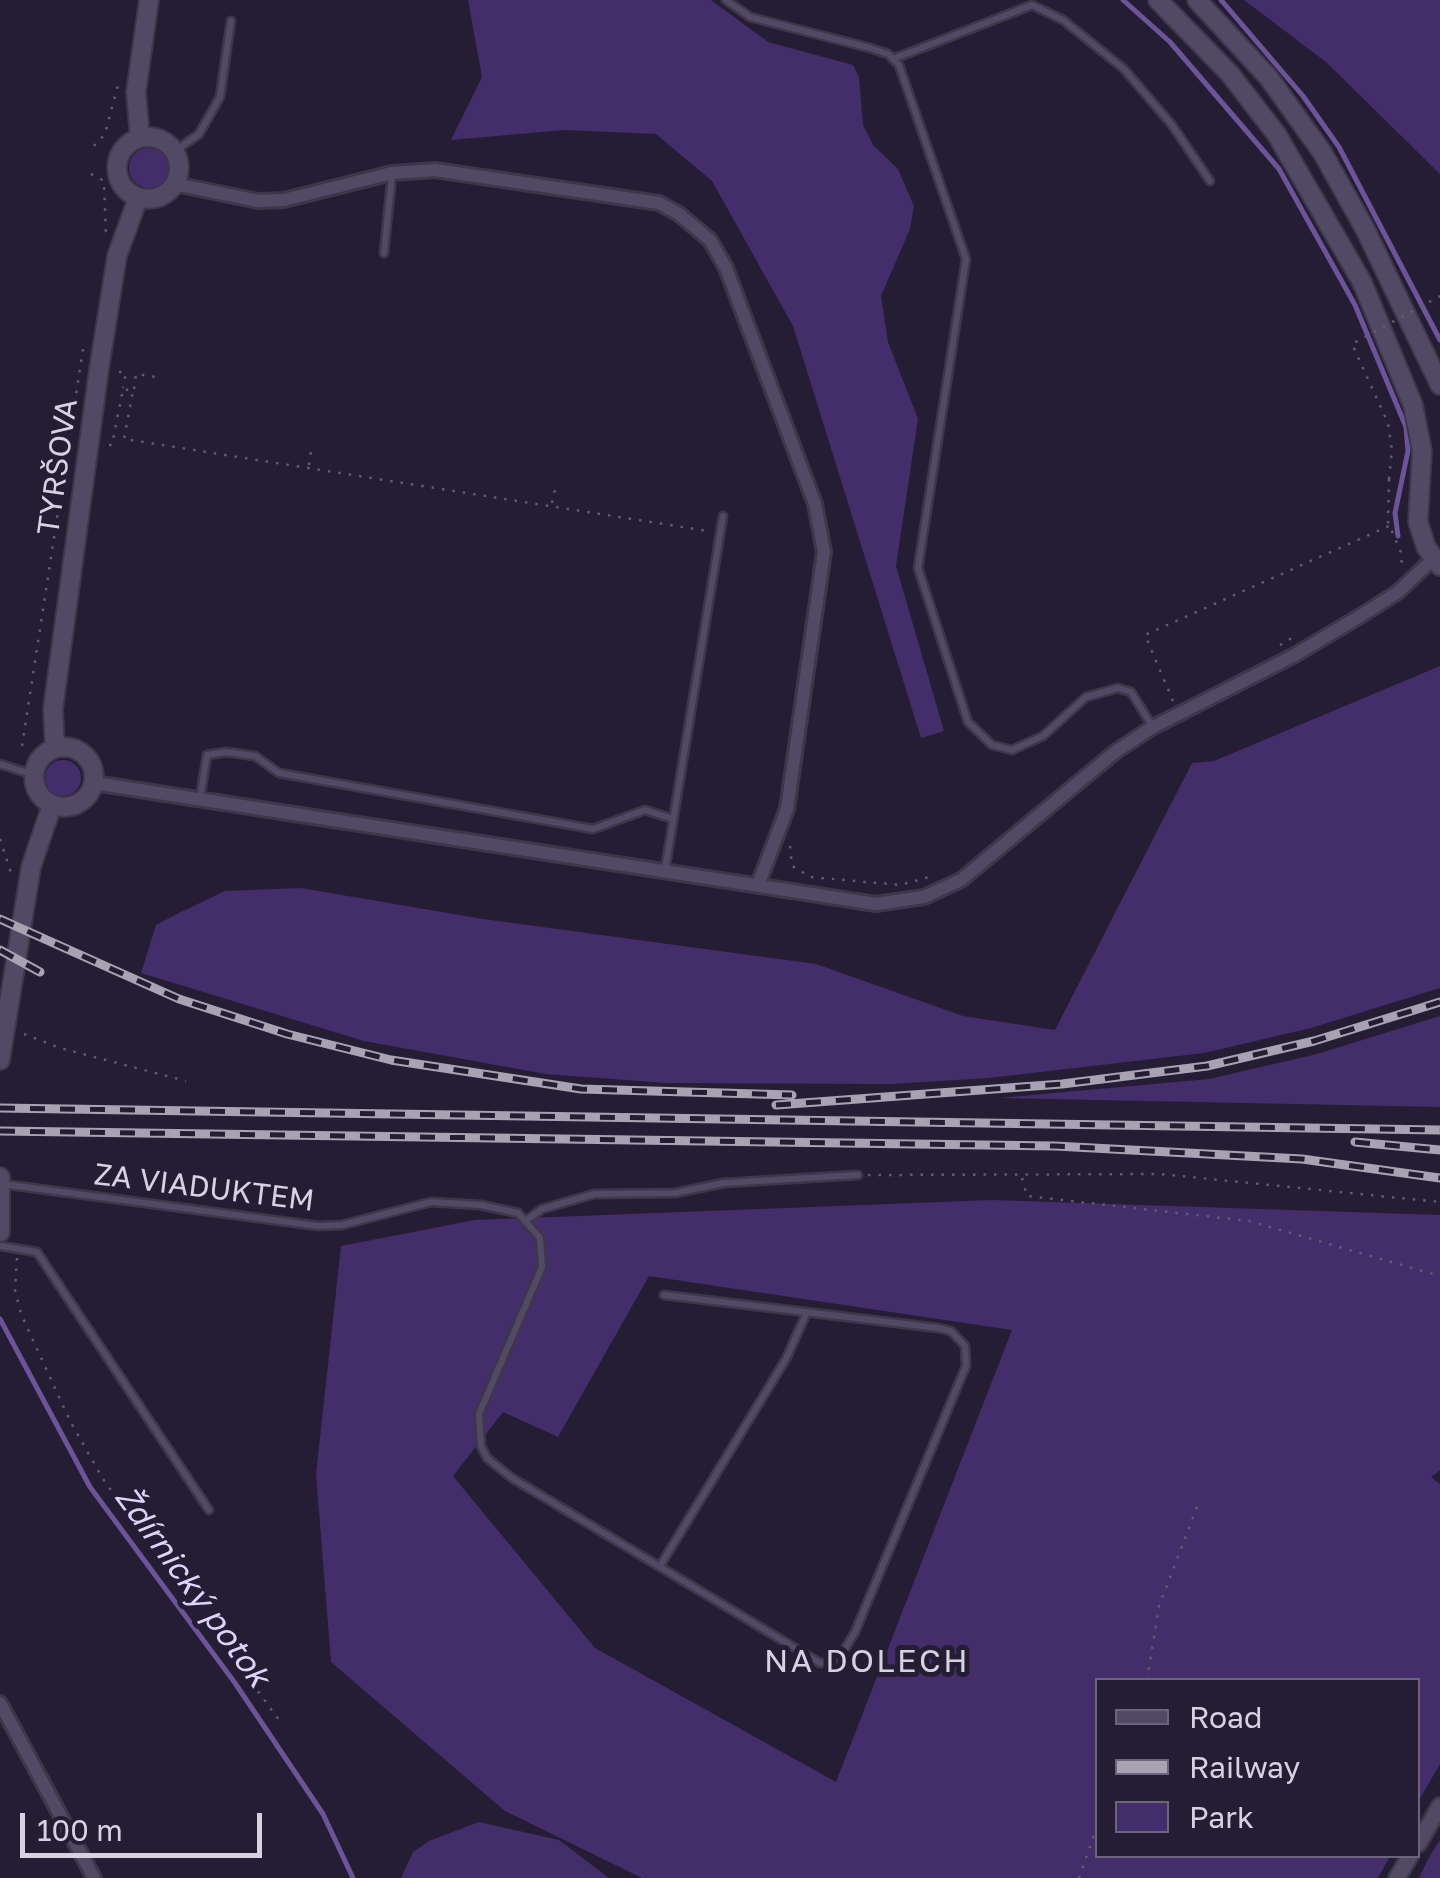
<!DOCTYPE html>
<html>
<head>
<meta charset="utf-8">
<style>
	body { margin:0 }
	#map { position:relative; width:1440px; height:1878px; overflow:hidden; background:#241d33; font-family:"Golos Text",sans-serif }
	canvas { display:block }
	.legend { position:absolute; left:1095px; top:1678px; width:325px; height:180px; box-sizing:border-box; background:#241d33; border:2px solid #6b6579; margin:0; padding:12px 18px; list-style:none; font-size:30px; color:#d6d2e1 }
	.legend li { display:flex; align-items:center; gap:20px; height:50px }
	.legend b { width:50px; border:2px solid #6b6579 }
	.scale { position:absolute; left:20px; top:1813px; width:242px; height:45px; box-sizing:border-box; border:5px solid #d6d2e1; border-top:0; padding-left:12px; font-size:30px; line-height:35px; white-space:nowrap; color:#d6d2e1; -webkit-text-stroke:8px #241d33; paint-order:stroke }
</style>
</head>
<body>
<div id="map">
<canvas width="1440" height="1878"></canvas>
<ul class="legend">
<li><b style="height:12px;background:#524a64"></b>Road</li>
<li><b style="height:12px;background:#a7a3b3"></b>Railway</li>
<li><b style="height:28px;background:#442d6b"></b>Park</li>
</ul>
<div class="scale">100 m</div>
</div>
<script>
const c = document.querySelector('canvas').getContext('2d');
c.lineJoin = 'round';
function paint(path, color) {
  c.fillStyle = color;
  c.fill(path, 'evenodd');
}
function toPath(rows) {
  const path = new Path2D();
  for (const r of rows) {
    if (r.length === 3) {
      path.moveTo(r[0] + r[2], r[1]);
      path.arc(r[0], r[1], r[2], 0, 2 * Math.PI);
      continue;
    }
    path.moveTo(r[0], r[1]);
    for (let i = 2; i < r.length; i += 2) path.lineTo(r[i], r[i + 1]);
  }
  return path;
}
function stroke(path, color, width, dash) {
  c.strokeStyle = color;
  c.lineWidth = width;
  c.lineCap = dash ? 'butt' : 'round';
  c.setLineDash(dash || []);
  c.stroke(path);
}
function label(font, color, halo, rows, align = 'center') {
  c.font = font + ' "Golos Text",sans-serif';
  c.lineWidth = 10;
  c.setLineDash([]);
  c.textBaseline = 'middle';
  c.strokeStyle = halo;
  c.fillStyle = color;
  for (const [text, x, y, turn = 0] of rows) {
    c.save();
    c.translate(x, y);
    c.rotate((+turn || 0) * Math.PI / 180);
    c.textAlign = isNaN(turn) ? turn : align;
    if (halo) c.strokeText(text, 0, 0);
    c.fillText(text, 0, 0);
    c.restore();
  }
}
const green = toPath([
	[468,0,711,0,768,42,853,65,859,77,863,125,873,145,898,169,914,206,910,229,881,296,888,342,918,419,896,566,944,731,921,738,793,326,712,181,656,134,565,130,451,140,482,77],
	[1244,0,1440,0,1440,174,1326,62],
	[149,168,20],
	[1440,666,1440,988,1311,1028,1204,1053,989,1078,891,1084,666,1083,546,1074,364,1041,141,973,156,925,177,914,225,891,301,888,483,919,816,964,963,1016,1055,1030,1192,763,1214,761],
	[63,778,18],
	[1440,1016,1440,1107,999,1098,1209,1079,1317,1054],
	[992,1200,1440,1215,1440,1470,1431,1477,1440,1484,1440,1764,1418,1802,1418,1680,1098,1680,1098,1856,1390,1856,1378,1878,642,1878,505,1811,331,1662,316,1474,341,1246,475,1220],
	[649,1276,1012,1330,836,1782,595,1648,453,1476,503,1412,558,1437],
	[479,1822,559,1840,609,1878,401,1878,413,1852,429,1841],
	[1440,1840,1440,1878,1419,1878,1428,1859]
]);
const stream = toPath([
	[1123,0,1170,42,1279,169,1355,305,1406,427,1408,451,1395,513,1398,536],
	[1221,0,1303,96,1339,147,1440,340],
	[0,1319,90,1487,235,1683,323,1814,353,1878]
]);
const path = toPath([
	[94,146,105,134,118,85],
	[91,174,104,181,106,236],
	[119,372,126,373,123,388],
	[134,389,136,374,156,377],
	[109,445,112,445,123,389,133,391,124,439,708,531],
	[309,465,311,451],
	[1389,479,1388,522,1402,555,1401,570],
	[552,503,555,490],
	[1280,645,1295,636],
	[1173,701,1145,635,1389,526],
	[22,746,83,349],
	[0,839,12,876],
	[790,846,792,866,811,877,900,885,929,877],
	[24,1034,60,1048,186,1081],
	[868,1175,1160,1174,1440,1202],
	[1022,1178,1027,1196,1249,1221,1440,1276],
	[17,1258,15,1290,21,1314,70,1421,103,1479,279,1720],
	[1147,1680,1159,1606,1199,1502],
	[1079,1878,1098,1824]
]);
const service = toPath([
	[726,0,750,17,870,48,888,54,899,65,966,259,918,568,968,722,992,745,1012,750,1043,736,1086,697,1118,688,1131,692,1153,727],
	[893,59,1032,5,1063,20,1124,69,1172,125,1210,181],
	[175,151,199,134,220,97,231,21],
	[384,253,392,175],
	[0,764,34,775],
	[200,798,207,755,226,752,255,756,279,773,593,829,645,810,673,819],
	[665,870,723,516],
	[2,1184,318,1226,342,1225,431,1202,481,1205,518,1213,540,1238,542,1267,479,1414,481,1446,487,1458,512,1478,820,1663,838,1661,855,1632,966,1366,965,1346,951,1331,938,1328,664,1295],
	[527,1220,542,1209,594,1194,675,1193,724,1183,858,1175],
	[0,1246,37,1252,209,1510],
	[660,1566,786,1359,807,1312]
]);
const minor = toPath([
	[175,184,258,201,284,200,392,173,435,170,659,203,679,214,710,240,726,268,815,504,824,552,787,809,758,885],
	[94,783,876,904,924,897,961,880,1115,752,1153,727,1293,656,1362,615,1398,592,1433,559],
	[0,1703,94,1878]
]);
const tertiary = toPath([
	[1418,1844,1440,1806],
	[1397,1878,1410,1856]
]);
const secondary = toPath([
	[1158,0,1230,74,1277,135,1362,282,1413,405,1422,451,1418,522,1426,547,1440,566],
	[1197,0,1269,78,1322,152,1365,229,1440,385],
	[148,168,31],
	[140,138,136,92,149,0],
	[64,777,30],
	[55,748,53,709,99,369,117,256,138,198],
	[0,1060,31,867,52,805],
	[0,1177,0,1232]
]);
const rail = toPath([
	[0,919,179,999,287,1034,391,1060,581,1089,792,1095],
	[0,950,40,972],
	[776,1105,1062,1084,1207,1066,1314,1041,1440,1002],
	[0,1108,1440,1130],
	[0,1131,1055,1146,1302,1159,1440,1178],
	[1355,1142,1440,1150]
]);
const pathBridge = toPath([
	[1389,479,1392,450,1388,423,1352,344,1440,296]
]);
const streetNames = [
	["TYRŠOVA",58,467,-82],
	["ZA VIADUKTEM",204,1188,7]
];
const waterNames = [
	["Ždírnický potok",192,1587,54]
];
const neighbourhoodNames = [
	["NA DOLECH",867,1662]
];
paint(green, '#442d6b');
stroke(stream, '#6b5498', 5);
stroke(service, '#3e374a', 11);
stroke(minor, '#3e374a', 18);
stroke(tertiary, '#3e374a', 20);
stroke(secondary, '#3e374a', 22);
stroke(path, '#625c70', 2.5, [2.5, 8]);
stroke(service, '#524a64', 6);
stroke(minor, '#524a64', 12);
stroke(tertiary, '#524a64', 15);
stroke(secondary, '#524a64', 18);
stroke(rail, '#a7a3b3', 9);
stroke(rail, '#241d33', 5, [15]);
stroke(pathBridge, '#625c70', 2.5, [2.5, 8]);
label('30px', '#d6d2e1', '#241d33', streetNames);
label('italic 32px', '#ded3fb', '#241d33', waterNames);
c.letterSpacing = '2.5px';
label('32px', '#d6d2e1', '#241d33', neighbourhoodNames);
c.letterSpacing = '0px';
</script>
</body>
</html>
